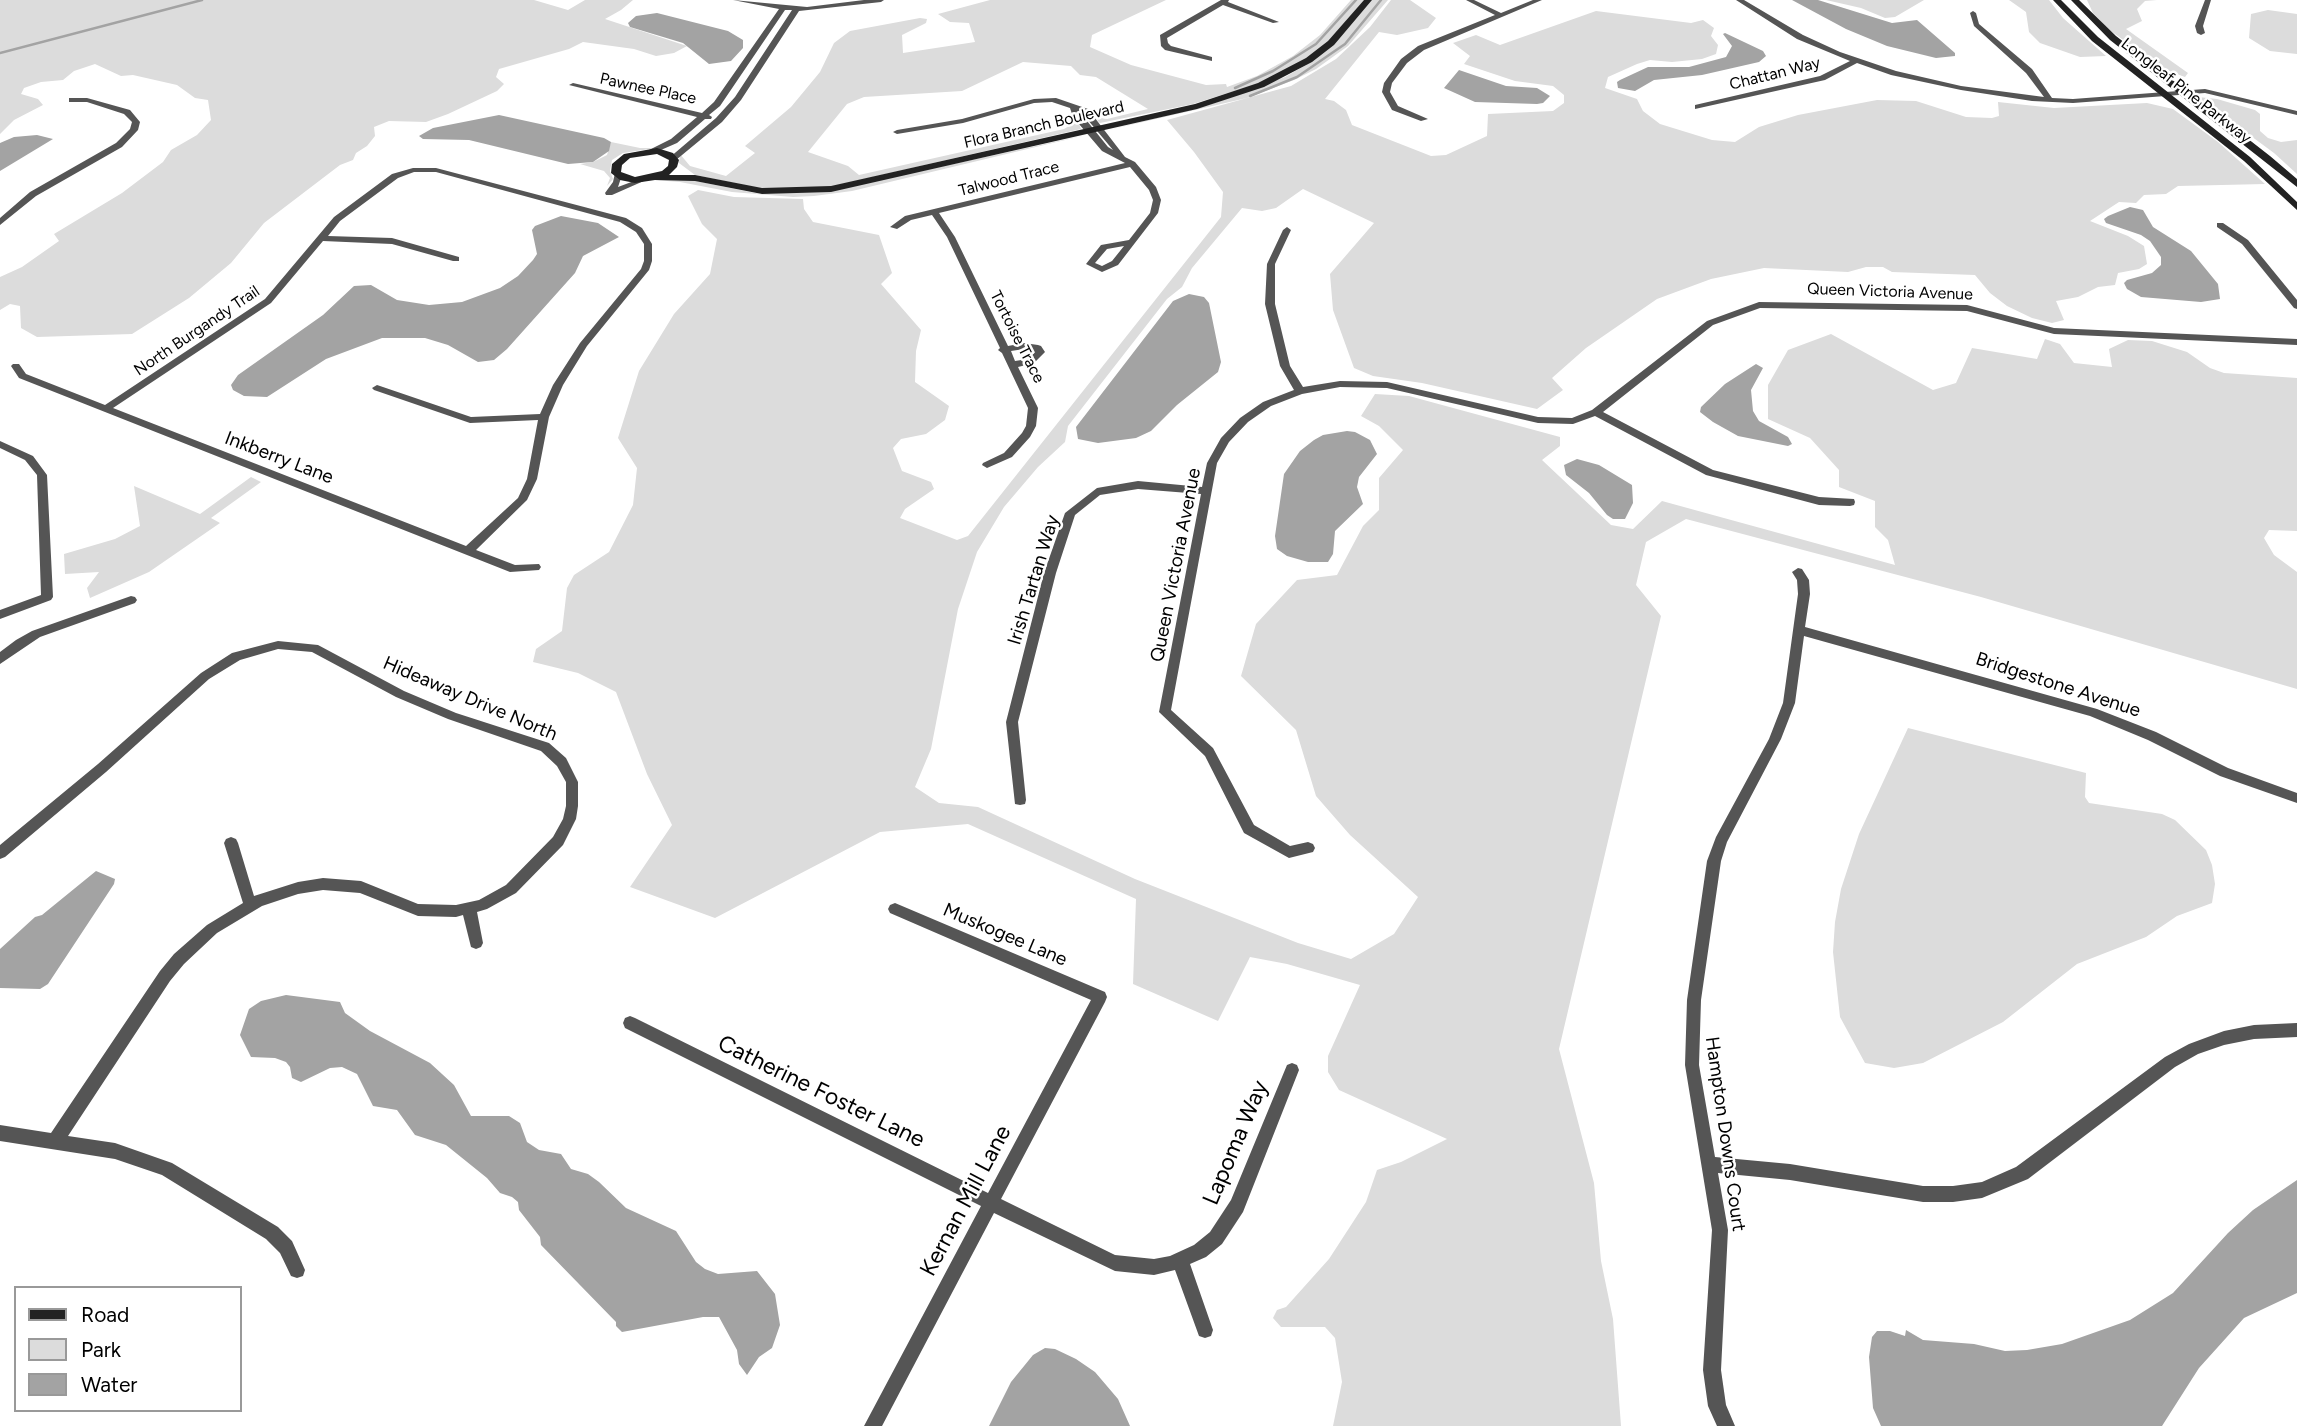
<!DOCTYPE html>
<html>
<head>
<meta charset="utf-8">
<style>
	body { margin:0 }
	#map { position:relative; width:2297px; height:1426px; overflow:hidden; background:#fff; font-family:Figtree,sans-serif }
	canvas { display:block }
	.legend { position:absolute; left:14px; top:1286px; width:228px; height:126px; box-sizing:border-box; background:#fff; border:2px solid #999; margin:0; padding:9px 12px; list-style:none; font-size:21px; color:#000 }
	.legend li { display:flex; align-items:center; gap:14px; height:35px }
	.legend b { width:35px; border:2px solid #999 }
</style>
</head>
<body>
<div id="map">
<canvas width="2297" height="1426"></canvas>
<ul class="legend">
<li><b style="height:9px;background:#222"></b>Road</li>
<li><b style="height:19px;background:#dcdcdc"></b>Park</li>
<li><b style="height:19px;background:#a3a3a3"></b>Water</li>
</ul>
</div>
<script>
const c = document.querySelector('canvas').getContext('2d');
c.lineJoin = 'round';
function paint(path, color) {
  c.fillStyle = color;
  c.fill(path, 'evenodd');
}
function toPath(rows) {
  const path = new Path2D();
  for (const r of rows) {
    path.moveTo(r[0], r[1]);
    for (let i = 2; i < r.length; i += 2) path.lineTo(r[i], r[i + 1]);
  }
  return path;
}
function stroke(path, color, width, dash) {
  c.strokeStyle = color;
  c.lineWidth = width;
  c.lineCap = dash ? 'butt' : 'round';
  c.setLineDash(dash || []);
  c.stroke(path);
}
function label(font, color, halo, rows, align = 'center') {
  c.font = font + ' Figtree,sans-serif';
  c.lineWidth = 5;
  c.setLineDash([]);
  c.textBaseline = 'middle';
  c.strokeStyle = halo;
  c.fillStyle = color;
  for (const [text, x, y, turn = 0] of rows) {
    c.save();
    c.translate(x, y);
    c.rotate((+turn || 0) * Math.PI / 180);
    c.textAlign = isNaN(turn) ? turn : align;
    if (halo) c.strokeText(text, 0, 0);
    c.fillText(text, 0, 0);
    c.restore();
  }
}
const green = toPath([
	[0,0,534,0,568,10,585,0,633,0,621,10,605,19,687,46,674,53,656,56,634,49,583,42,569,49,499,69,496,77,504,84,497,91,448,114,426,122,389,121,374,127,375,136,367,146,356,153,353,160,340,165,264,223,231,263,189,298,132,334,37,337,21,328,20,306,10,304,0,310,0,277,22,267,59,241,54,234,122,193,163,162,171,150,197,135,211,120,208,100,195,98,177,85,133,75,121,76,95,64,74,71,63,80,41,82,24,88,21,94,38,99,43,105,14,120,0,134],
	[990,0,1166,0,1092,35,1090,47,1131,65,1206,85,1226,84,1227,87,1257,76,1293,56,1320,35,1351,0,1364,0,1328,42,1307,58,1260,83,1193,104,1100,123,1094,117,1107,119,1148,109,1096,77,1080,75,1071,66,1023,62,962,91,864,97,847,104,808,152,848,166,859,175,1064,129,1078,121,1081,129,829,187,764,189,695,175,679,163,680,154,690,166,726,176,755,153,745,146,791,107,820,72,834,43,850,31,920,18,927,19,926,23,902,35,903,53,975,42,969,23,950,22,938,14],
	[1371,0,1388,0,1348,46,1316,69,1294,80,1247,98,1108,130,1209,105,1285,77,1306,65],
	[1391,0,1410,0,1436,18,1428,28,1397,35,1379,32,1325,99,1334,101,1346,110,1352,125,1431,156,1446,155,1487,136,1488,114,1553,111,1564,103,1564,95,1553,86,1515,81,1464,64,1470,56,1453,43,1476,35,1500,45,1596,11,1691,23,1703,20,1714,28,1711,36,1718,45,1716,54,1702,59,1672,62,1650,60,1637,64,1608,77,1605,88,1637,99,1643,111,1660,124,1712,140,1735,142,1759,127,1798,115,1877,100,1916,101,1966,117,1992,118,1999,116,1998,102,2054,108,2147,103,2173,109,2218,142,2265,184,2178,186,2166,194,2144,195,2136,203,2119,202,2090,221,2128,236,2144,246,2147,264,2139,269,2118,273,2115,285,2098,287,2078,297,2056,301,2064,320,2052,323,2032,318,2007,306,1990,293,1975,275,1892,272,1883,267,1866,267,1848,272,1764,268,1711,279,1657,299,1586,348,1552,378,1563,390,1537,409,1422,383,1373,376,1354,368,1333,310,1330,274,1374,223,1303,189,1276,208,1262,211,1242,208,1192,268,1182,287,1167,299,1068,426,1065,442,1038,467,1004,507,977,552,958,609,931,749,915,787,939,803,978,807,1135,879,1298,943,1351,959,1394,934,1418,897,1350,835,1316,796,1296,730,1241,676,1256,624,1297,580,1337,575,1363,526,1379,510,1379,478,1403,450,1379,426,1361,416,1375,394,1409,396,1560,437,1560,446,1542,460,1611,525,1633,529,1662,501,1895,565,1888,540,1875,527,1875,501,1839,487,1839,470,1810,438,1768,419,1768,385,1788,350,1831,334,1933,390,1956,383,1972,348,2037,359,2045,339,2060,344,2074,363,2112,367,2109,349,2128,340,2152,341,2187,352,2210,368,2224,373,2297,378,2297,531,2269,530,2264,538,2274,555,2297,572,2297,689,1981,597,1686,519,1646,542,1636,585,1661,616,1559,1049,1594,1183,1601,1261,1613,1319,1621,1426,1333,1426,1342,1382,1335,1338,1325,1327,1281,1327,1273,1318,1277,1310,1286,1307,1329,1259,1366,1202,1377,1170,1401,1162,1447,1139,1339,1090,1328,1072,1328,1056,1360,985,1287,964,1250,957,1218,1021,1133,984,1136,899,968,824,880,832,715,918,630,887,672,825,647,774,616,692,578,673,533,662,536,649,562,631,567,588,574,575,609,552,633,505,637,468,618,438,639,371,674,314,710,274,717,239,702,224,688,196,698,190,734,197,803,199,804,209,813,222,879,235,892,273,881,284,921,330,916,351,915,382,949,406,945,420,926,434,901,439,893,448,902,471,931,482,934,489,905,509,900,518,957,540,968,536,1221,217,1223,192,1194,152,1167,120,1291,86,1336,59,1370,27],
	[1826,0,1924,0,1895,17,1885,18,1861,8],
	[2009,0,2049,0,2063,18,2106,56,2080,57,2040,43,2029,32,2026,12],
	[2087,0,2157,0,2145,1,2137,9,2142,21,2126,29,2188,73,2185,77,2165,70,2108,29,2093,13],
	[2268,10,2297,14,2297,54,2270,51,2249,38,2251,14],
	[2198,97,2217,99,2255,110,2260,114,2260,131,2268,138,2281,142,2297,140,2297,174,2274,153],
	[1086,135,852,191,814,196,793,197,732,192,680,182,654,180,691,180,760,194,829,191],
	[611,142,640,148,656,148,623,153,612,160,610,171,613,179,607,186,610,178,604,171,580,164,593,162,607,155],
	[251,477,261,482,211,518,220,523,149,572,90,598,87,588,99,572,65,574,64,554,115,539,140,526,134,486,200,514],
	[1908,728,2086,773,2085,797,2089,803,2162,814,2175,820,2206,850,2212,865,2215,884,2212,903,2177,916,2146,937,2077,964,2003,1022,1923,1063,1894,1068,1865,1063,1840,1017,1833,952,1835,922,1841,889,1859,834]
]);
const water = toPath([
	[1792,0,1818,0,1892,23,1917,20,1955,53,1955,56,1936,58,1887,46,1846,29],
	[657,13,728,31,743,40,743,48,731,61,709,64,683,43,630,27,628,23,636,16],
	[1725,33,1763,51,1766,56,1759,62,1702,75,1654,80,1635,91,1618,88,1617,82,1620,80,1648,67,1689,67,1726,57,1732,46,1723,34],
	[1459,70,1506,86,1537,88,1550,96,1543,103,1537,104,1475,102,1444,88],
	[499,115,604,138,611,142,609,151,593,162,568,164,469,140,423,139,419,136,433,128],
	[37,135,53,139,0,171,0,143,14,137],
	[2130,207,2143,210,2153,227,2191,251,2218,284,2220,299,2201,302,2141,297,2127,289,2124,283,2127,280,2152,273,2161,265,2161,257,2150,241,2141,235,2106,223,2104,219,2108,216],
	[561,216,598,223,619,237,583,256,575,273,507,349,494,360,478,362,448,345,425,338,382,338,326,359,267,397,244,396,233,390,231,385,238,375,323,315,354,286,371,285,397,300,429,305,462,302,500,288,518,276,533,260,537,254,532,230,535,226],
	[1189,294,1204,297,1209,303,1221,362,1218,372,1177,405,1151,431,1136,438,1098,443,1078,439,1076,427,1173,301],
	[1756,364,1763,368,1751,390,1753,411,1759,421,1788,437,1792,444,1788,446,1738,436,1713,422,1700,412,1701,407,1725,384],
	[1347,431,1355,432,1370,440,1377,454,1359,477,1357,487,1363,504,1335,531,1333,554,1328,562,1308,562,1287,556,1277,549,1275,536,1284,474,1300,451,1314,440,1323,435],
	[1577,459,1599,465,1632,485,1633,503,1625,519,1613,519,1607,515,1589,493,1566,475,1564,465],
	[96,871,115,879,114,884,48,984,40,989,0,988,0,949,35,917,42,915],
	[286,995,340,1002,345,1013,370,1031,430,1063,454,1085,471,1116,509,1116,520,1123,527,1142,539,1150,561,1154,571,1169,588,1174,599,1182,626,1208,676,1231,696,1262,705,1269,718,1274,757,1271,775,1294,780,1325,772,1348,759,1357,747,1375,739,1364,737,1350,719,1317,703,1317,622,1332,616,1326,616,1322,541,1245,540,1237,519,1210,518,1202,512,1197,500,1193,487,1178,446,1145,415,1135,397,1110,373,1106,357,1074,342,1067,330,1068,301,1082,292,1078,290,1067,286,1062,275,1058,251,1057,240,1035,249,1009,261,1001],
	[2297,1180,2297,1293,2244,1318,2199,1368,2162,1426,1881,1426,1873,1408,1869,1357,1872,1337,1877,1331,1890,1331,1905,1336,1906,1330,1923,1340,1974,1344,2005,1351,2027,1350,2062,1344,2130,1320,2173,1293,2228,1233,2253,1210],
	[1045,1348,1055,1349,1076,1359,1095,1372,1118,1399,1130,1426,989,1426,1011,1382,1033,1355]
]);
const stream = toPath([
	[0,53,202,0],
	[1235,88,1273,71,1316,44,1356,0],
	[1250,96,1297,77,1345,44,1381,0]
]);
const street = toPath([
	[733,0,807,7,864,0,884,0,881,2,799,11,741,100,722,122,676,160,669,158,716,118,735,97,792,10,785,10,720,106,709,115,712,117,711,119,705,119,677,143,654,153,647,151,671,139,697,117,569,85,573,83,702,113,714,102,779,9,733,0],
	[1221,0,1229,0,1228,2,1279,22,1273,23,1223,5,1167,38,1168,43,1171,46,1212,57,1212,61,1165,50,1161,46,1160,35,1221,0],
	[1466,0,1474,0,1501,13,1533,0,1542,0,1424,50,1407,63,1392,83,1390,92,1398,106,1428,119,1421,121,1392,110,1382,92,1384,83,1401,59,1418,46,1495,15,1466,0],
	[1736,0,1744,0,1803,35,1840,52,1896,71,1961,86,2044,97,2026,73,1974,26,1970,13,1973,11,1976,13,1979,24,2032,69,2052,98,2073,99,2205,89,2297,111,2297,115,2205,93,2073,103,2032,101,1961,90,1891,75,1857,63,1825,80,1695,109,1695,105,1820,76,1850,61,1797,39,1736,0],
	[2205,0,2211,0,2203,26,2205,33,2201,35,2197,33,2195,26,2205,0],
	[69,98,87,98,130,110,140,122,138,130,122,147,36,196,0,225,0,218,30,192,116,143,130,129,132,122,124,114,87,102,69,102,69,98],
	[1056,98,1088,109,1125,157,1135,162,1156,187,1161,200,1158,213,1118,265,1102,272,1086,264,1101,245,1129,240,1150,213,1153,200,1149,190,1130,167,939,213,955,237,1008,346,1024,343,1038,345,1041,346,1045,352,1034,363,1018,367,1038,408,1036,426,1030,437,1012,457,987,468,982,465,983,463,1004,453,1022,433,1026,426,1028,408,1002,353,998,350,1000,348,947,237,932,215,911,220,897,229,890,227,905,216,1125,163,1102,151,1073,117,1070,108,1052,102,1034,103,963,123,897,134,893,132,897,130,962,119,1034,99,1056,98],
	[1079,111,1082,113,1113,150,1108,147,1079,111],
	[1124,246,1112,261,1102,266,1095,263,1107,249,1124,246],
	[1024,349,1035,352,1028,359,1015,361,1011,351,1024,349],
	[413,168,436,168,626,218,642,228,652,244,652,261,649,270,587,346,563,385,549,417,537,479,527,500,476,550,515,565,539,564,541,567,539,570,510,572,19,378,11,366,13,364,19,364,26,374,105,405,265,299,334,217,392,174,413,168],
	[414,172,436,172,620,222,636,232,644,244,644,261,641,269,580,343,553,385,540,414,471,417,380,386,377,385,372,388,374,390,470,423,538,420,527,479,518,498,466,546,113,408,271,303,323,241,392,244,453,261,459,261,459,257,392,238,328,236,340,221,398,178,414,172],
	[615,173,622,175,618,187,642,178,646,180,612,195,606,195,605,193,613,182,615,173],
	[2217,223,2223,223,2248,240,2297,300,2297,309,2294,308,2242,244,2217,227,2217,223],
	[1287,227,1291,230,1275,264,1275,304,1290,366,1303,387,1340,381,1387,382,1538,417,1572,418,1592,410,1707,321,1759,302,1967,305,2054,328,2297,339,2297,345,2054,334,1967,311,1760,308,1713,325,1603,412,1713,470,1819,497,1854,499,1855,502,1854,505,1850,506,1819,505,1706,475,1595,416,1573,424,1538,423,1387,388,1340,387,1302,394,1271,406,1248,422,1229,442,1217,463,1171,710,1213,748,1254,825,1290,846,1308,842,1313,844,1315,848,1313,852,1289,858,1244,833,1205,756,1159,712,1201,494,1138,489,1100,495,1075,515,1056,573,1018,722,1026,800,1025,804,1020,805,1015,804,1006,722,1044,573,1065,513,1097,488,1138,481,1202,487,1207,463,1221,438,1240,418,1263,402,1294,390,1280,366,1265,304,1267,264,1283,230,1287,227],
	[0,441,33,456,47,475,53,597,51,600,0,619,0,610,41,595,37,475,25,460,0,448,0,441],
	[1798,568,1802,569,1809,580,1810,594,1805,627,2097,709,2156,732,2228,768,2297,793,2297,803,2220,776,2148,740,2090,716,1804,636,1795,703,1781,739,1727,842,1721,861,1701,1000,1699,1065,1715,1157,1790,1164,1923,1186,1953,1186,1982,1182,2016,1167,2165,1057,2189,1044,2224,1031,2254,1025,2297,1023,2297,1037,2254,1039,2224,1045,2198,1054,2175,1067,2028,1179,1982,1198,1953,1202,1923,1202,1790,1180,1718,1173,1728,1230,1721,1370,1726,1405,1735,1426,1717,1426,1708,1406,1703,1370,1712,1230,1685,1065,1687,1000,1707,861,1716,837,1769,739,1783,703,1798,594,1797,580,1792,572,1798,568],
	[131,596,135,597,137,600,135,603,40,637,0,664,0,652,16,640,32,631,131,596],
	[278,641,318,645,404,691,456,713,549,743,566,758,578,782,578,806,576,819,563,845,516,893,487,909,477,912,483,943,481,947,476,949,471,947,463,915,456,917,418,916,360,893,323,890,298,894,262,906,217,933,184,964,170,981,68,1136,115,1143,172,1163,278,1227,292,1241,305,1270,303,1276,297,1278,291,1276,280,1253,266,1239,162,1175,115,1159,0,1141,0,1125,51,1133,160,971,174,954,207,925,243,903,224,843,226,839,231,837,236,839,238,843,254,896,298,882,323,878,361,881,418,904,456,905,479,900,506,885,553,837,563,819,566,806,566,782,557,766,541,751,448,719,396,697,312,652,278,649,240,660,209,679,106,772,5,857,0,859,0,845,98,764,201,673,232,653,278,641],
	[895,903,1105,992,1107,997,1105,1002,1001,1199,1115,1255,1154,1259,1170,1256,1194,1245,1210,1232,1231,1200,1287,1065,1292,1063,1297,1065,1299,1070,1243,1212,1222,1244,1206,1257,1190,1264,1213,1330,1211,1336,1205,1338,1199,1336,1175,1270,1154,1275,1115,1271,994,1213,882,1426,864,1426,981,1206,625,1028,623,1023,625,1018,630,1016,635,1018,988,1193,1091,1000,890,913,888,909,890,905,895,903]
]);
const secondary = toPath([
	[1364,0,1372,0,1334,45,1312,62,1264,87,1197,109,831,192,762,194,695,181,655,180,635,183,620,180,611,173,612,164,624,154,657,148,673,153,679,160,677,167,669,175,695,175,762,188,831,186,1195,104,1258,83,1306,58,1328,41,1364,0],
	[657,154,669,160,668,166,662,171,635,177,621,172,622,165,630,158,657,154],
	[2053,0,2061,0,2098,37,2250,157,2297,202,2297,210,2244,161,2092,41,2053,0],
	[2071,0,2079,0,2116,36,2270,156,2297,179,2297,187,2110,40,2071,0]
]);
const farStreetnames = [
	["Chattan Way",1775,74,-14],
	["Pawnee Place",648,89,12],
	["Longleaf Pine Parkway",2186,91,38],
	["Flora Branch Boulevard",1044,125,-13],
	["Talwood Trace",1009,179,-14],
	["Queen Victoria Avenue",1890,292,2],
	["North Burgandy Trail",197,331,-34],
	["Tortoise Trace",1017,337,63]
];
const streetNames = [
	["Inkberry Lane",279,458,21],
	["Queen Victoria Avenue",1176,565,-79],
	["Irish Tartan Way",1034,580,-73],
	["Bridgestone Avenue",2058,685,18],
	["Hideaway Drive North",470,699,23],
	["Muskogee Lane",1005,935,23],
	["Hampton Downs Court",1725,1134,82]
];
const nearStreetnames = [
	["Catherine Foster Lane",821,1092,26],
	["Lapoma Way",1236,1143,-67],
	["Kernan Mill Lane",966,1201,-62]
];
paint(green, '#dcdcdc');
paint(water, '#a3a3a3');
stroke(stream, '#a3a3a3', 2.5);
paint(street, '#555');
paint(secondary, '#222');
label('16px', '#000', '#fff', farStreetnames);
label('19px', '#000', '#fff', streetNames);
label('23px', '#000', '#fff', nearStreetnames);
</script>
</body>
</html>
